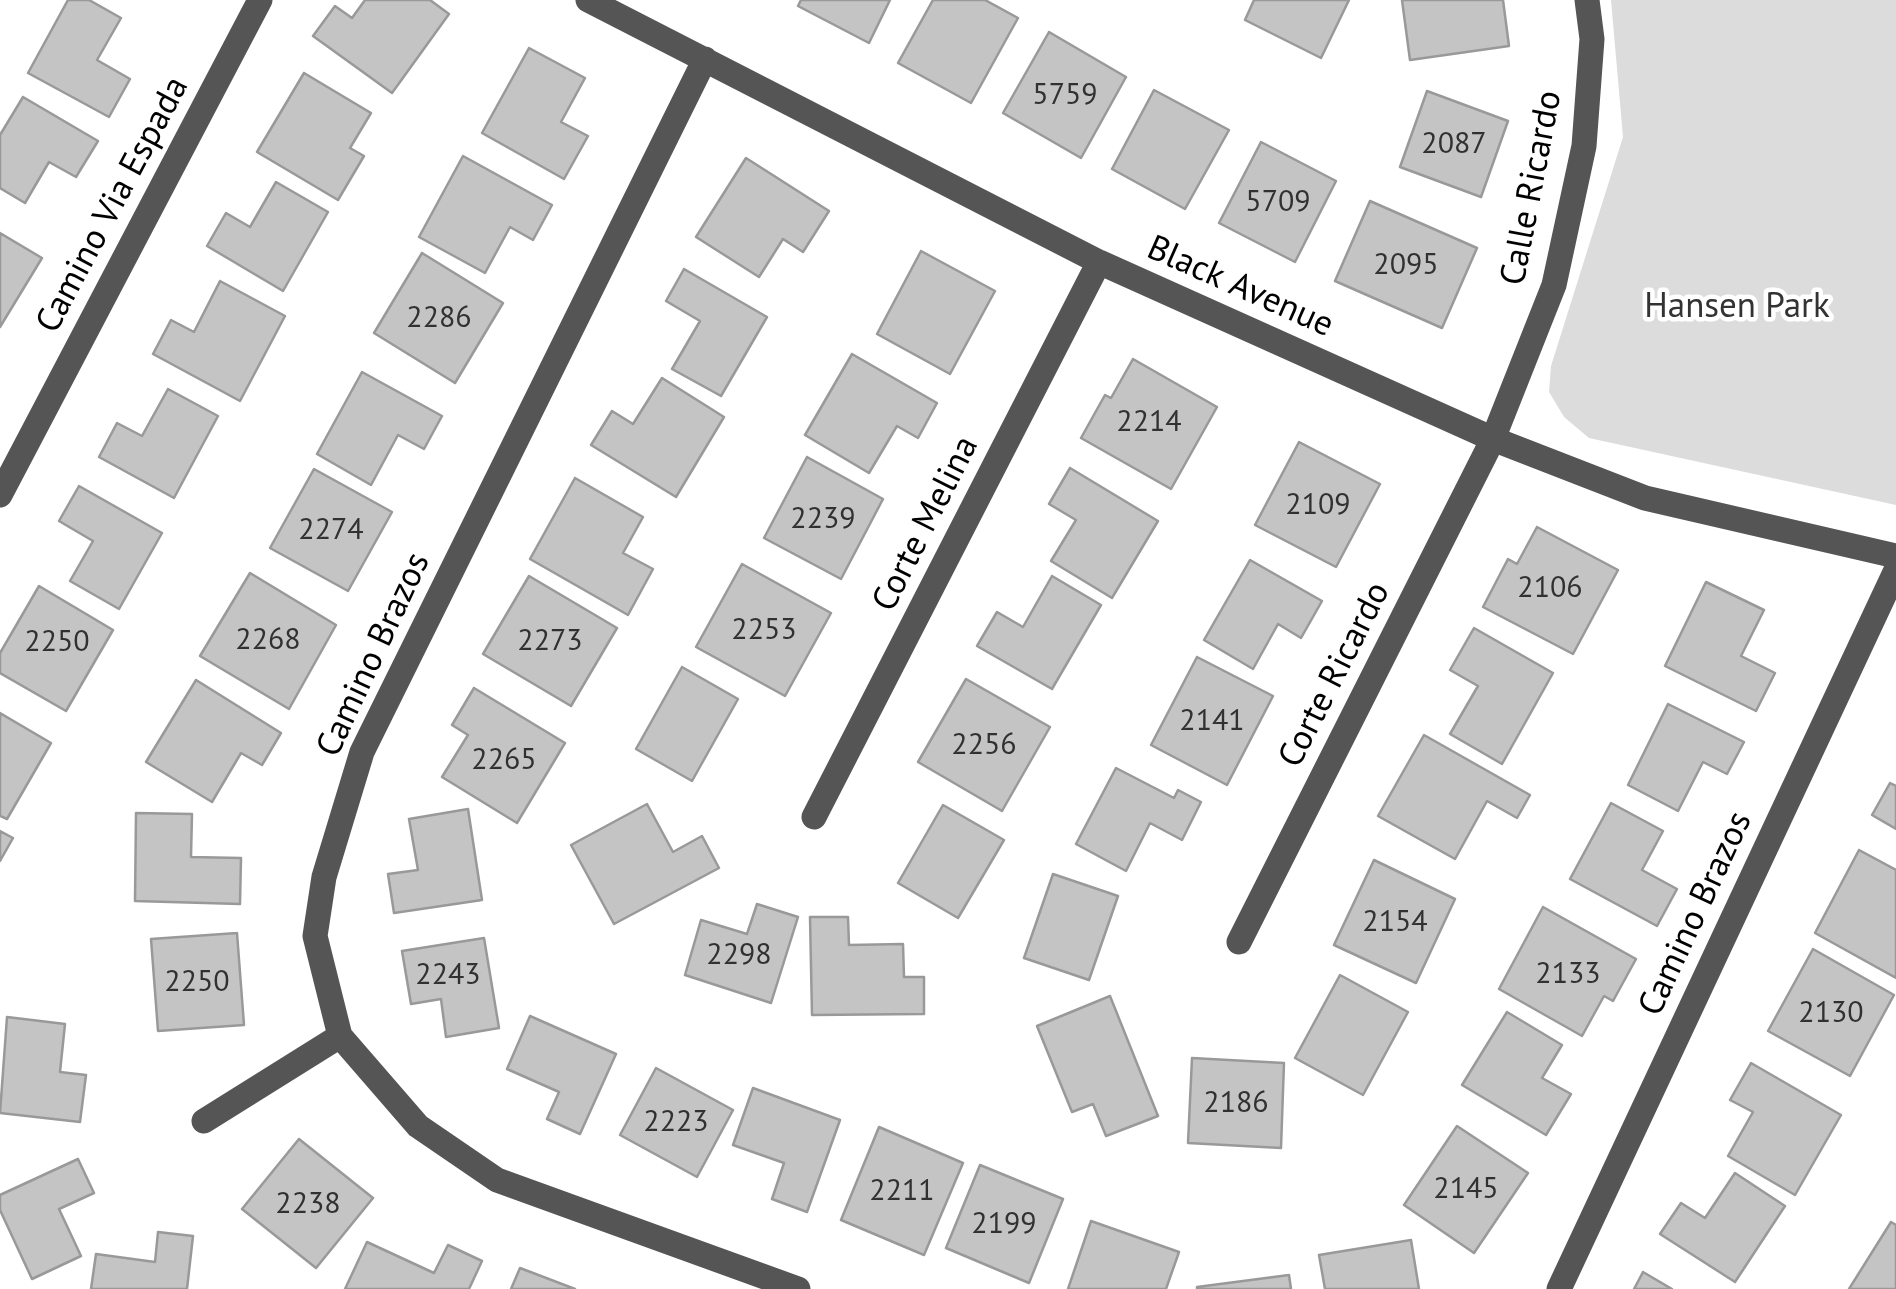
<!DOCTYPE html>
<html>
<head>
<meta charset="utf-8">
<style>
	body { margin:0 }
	canvas { display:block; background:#fff }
</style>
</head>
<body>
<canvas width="1896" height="1289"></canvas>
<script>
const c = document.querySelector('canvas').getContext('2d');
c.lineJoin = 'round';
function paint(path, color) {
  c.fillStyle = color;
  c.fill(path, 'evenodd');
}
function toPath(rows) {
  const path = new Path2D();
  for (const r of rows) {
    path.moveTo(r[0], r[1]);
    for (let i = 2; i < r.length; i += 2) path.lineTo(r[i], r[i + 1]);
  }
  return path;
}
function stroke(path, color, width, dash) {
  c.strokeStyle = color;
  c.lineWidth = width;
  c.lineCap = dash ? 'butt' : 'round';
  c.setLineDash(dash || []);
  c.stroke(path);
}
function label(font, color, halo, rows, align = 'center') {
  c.font = font + ' "PT Sans",sans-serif';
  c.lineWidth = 9;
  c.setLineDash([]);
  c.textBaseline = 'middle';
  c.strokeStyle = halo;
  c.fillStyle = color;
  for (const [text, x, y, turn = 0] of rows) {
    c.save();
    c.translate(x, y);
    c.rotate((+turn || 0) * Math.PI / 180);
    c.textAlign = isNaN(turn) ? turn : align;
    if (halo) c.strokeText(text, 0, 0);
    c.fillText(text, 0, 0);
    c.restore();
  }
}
const green = toPath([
	[1611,0,1896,0,1896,505,1589,438,1564,417,1549,392,1551,366,1623,137]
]);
const building = toPath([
	[68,0,89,0,121,18,97,60,130,79,109,117,28,73,68,0],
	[365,0,430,0,449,14,392,93,313,36,335,6,352,18,365,0],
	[801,0,890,0,869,43,798,6,801,0],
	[933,0,985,0,1018,18,971,103,898,63,933,0],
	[1254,0,1349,0,1321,58,1245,20,1254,0],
	[1402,0,1503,0,1509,46,1410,60,1402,0],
	[1049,32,1126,77,1081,158,1003,113,1049,32],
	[529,48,585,78,561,122,588,136,564,179,482,133,529,48],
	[304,73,371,113,350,148,364,156,338,200,257,152,304,73],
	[1154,90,1229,130,1185,209,1112,169,1154,90],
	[1427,91,1508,121,1481,197,1400,167,1427,91],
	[23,97,98,141,76,177,49,162,25,203,0,188,0,135,23,97],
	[1261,142,1336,181,1295,262,1219,223,1261,142],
	[463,156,552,205,533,240,510,227,485,273,419,237,463,156],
	[746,158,829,211,803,252,783,239,759,277,696,237,746,158],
	[276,182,328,212,283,291,207,246,226,213,250,227,276,182],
	[1370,201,1477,248,1442,328,1335,281,1370,201],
	[0,233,42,258,0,327,0,233],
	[921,251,995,291,950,374,877,334,921,251],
	[422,253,503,303,455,383,374,333,422,253],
	[684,269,767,317,721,396,672,369,700,321,666,301,684,269],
	[220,281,285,316,240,401,153,354,171,320,194,332,220,281],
	[852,354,937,403,918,438,897,426,869,473,805,435,852,354],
	[1133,359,1217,407,1171,489,1081,438,1105,395,1111,398,1133,359],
	[362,372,442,416,424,449,398,435,371,485,317,454,362,372],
	[662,378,724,417,676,497,591,445,612,411,633,424,662,378],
	[168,389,218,416,174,498,99,457,117,423,142,436,168,389],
	[1299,442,1380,484,1336,567,1255,525,1299,442],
	[807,457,883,499,841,579,764,538,807,457],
	[1070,468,1158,521,1112,598,1051,561,1076,520,1049,504,1070,468],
	[314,469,392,512,348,591,270,548,314,469],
	[575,478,643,517,623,553,653,569,628,615,530,559,575,478],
	[79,486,162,533,119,609,70,581,93,541,59,521,79,486],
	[1537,527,1618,570,1573,654,1483,607,1508,559,1517,564,1537,527],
	[1250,560,1322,601,1301,638,1278,624,1253,669,1204,640,1250,560],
	[742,564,831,613,785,696,696,647,742,564],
	[250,573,336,625,289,709,200,656,250,573],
	[529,576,617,628,571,706,483,654,529,576],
	[1052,576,1101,605,1052,689,977,646,997,612,1023,627,1052,576],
	[1706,582,1764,610,1741,656,1775,673,1756,711,1665,666,1706,582],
	[39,586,113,630,66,711,0,673,0,653,39,586],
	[1474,628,1553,673,1502,764,1450,734,1478,686,1450,670,1474,628],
	[1197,657,1273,696,1227,785,1151,745,1197,657],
	[682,667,738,699,692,781,636,749,682,667],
	[966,679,1050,727,1002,811,918,762,966,679],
	[196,680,281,733,262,765,241,753,212,802,146,762,196,680],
	[474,688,565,743,517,823,442,777,468,735,452,725,474,688],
	[1668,704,1744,742,1727,774,1703,762,1678,811,1628,785,1668,704],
	[0,713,51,743,7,819,0,816,0,713],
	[1424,735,1530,795,1517,818,1487,801,1455,859,1378,816,1424,735],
	[1116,768,1174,798,1178,790,1201,802,1182,840,1150,823,1126,871,1076,844,1116,768],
	[1890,783,1896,786,1896,829,1872,815,1890,783],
	[1611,803,1663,831,1642,870,1677,889,1657,926,1570,879,1611,803],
	[647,804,673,852,702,836,719,868,614,924,571,845,647,804],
	[943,805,1004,840,958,918,898,883,943,805],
	[468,809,482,900,394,913,388,874,418,870,409,819,468,809],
	[136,813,192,814,191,857,241,858,240,904,135,901,136,813],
	[0,831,13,838,0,861,0,831],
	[1859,850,1896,870,1896,978,1815,933,1859,850],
	[1374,860,1455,899,1416,983,1334,945,1374,860],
	[1053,874,1118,896,1089,980,1024,958,1053,874],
	[757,904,798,917,771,1003,685,975,701,920,747,934,757,904],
	[1543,907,1636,959,1613,1001,1604,996,1582,1036,1499,989,1543,907],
	[810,917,848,917,849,945,903,944,904,977,924,977,924,1014,812,1015,810,917],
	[237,933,244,1025,158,1031,151,939,237,933],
	[484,938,499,1028,446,1037,441,999,411,1004,402,951,484,938],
	[1813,949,1894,995,1850,1076,1768,1031,1813,949],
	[1340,975,1408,1012,1363,1095,1295,1058,1340,975],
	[1110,996,1158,1116,1106,1136,1093,1104,1072,1112,1037,1026,1110,996],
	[1507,1012,1562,1045,1542,1078,1571,1094,1546,1135,1462,1085,1507,1012],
	[530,1016,616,1054,580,1134,547,1119,559,1092,507,1069,530,1016],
	[7,1017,65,1024,60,1072,86,1075,80,1122,0,1113,7,1017],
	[1192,1058,1284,1063,1281,1148,1188,1143,1192,1058],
	[1751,1063,1841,1115,1795,1195,1728,1156,1753,1112,1730,1100,1751,1063],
	[656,1068,733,1110,697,1177,620,1135,656,1068],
	[753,1088,840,1120,807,1212,772,1199,784,1163,733,1145,753,1088],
	[1457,1126,1528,1173,1474,1253,1404,1205,1457,1126],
	[879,1127,963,1163,924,1255,841,1220,879,1127],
	[299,1139,373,1198,316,1268,242,1209,299,1139],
	[78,1159,94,1193,59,1209,81,1256,32,1279,0,1210,0,1195,78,1159],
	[980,1165,1063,1199,1029,1283,946,1248,980,1165],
	[1735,1173,1785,1206,1735,1282,1660,1234,1681,1203,1705,1218,1735,1173],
	[1091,1221,1179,1252,1166,1289,1068,1289,1091,1221],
	[1891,1222,1896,1225,1896,1289,1849,1289,1891,1222],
	[158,1232,193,1236,187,1289,91,1289,96,1254,155,1262,158,1232],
	[1411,1240,1419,1289,1325,1289,1319,1255,1411,1240],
	[367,1242,434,1273,448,1245,482,1261,469,1289,345,1289,367,1242],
	[520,1268,575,1289,511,1289,520,1268],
	[1643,1272,1672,1289,1634,1289,1643,1272],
	[1289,1275,1291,1289,1197,1289,1197,1287,1289,1275]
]);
const minor = toPath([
	[588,0,1099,262,1493,439,1645,498,1896,556],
	[705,59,362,752,324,877,315,936,340,1036,418,1126,497,1180,798,1289],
	[0,495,260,0],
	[814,817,1099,262],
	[1239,942,1493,439,1554,285,1584,146,1592,39,1587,0],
	[204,1121,340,1036],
	[1559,1289,1896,570]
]);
const numberNames = [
	["5759",1065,95],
	["2087",1454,144],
	["5709",1278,202],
	["2095",1406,265],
	["2286",439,318],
	["2214",1149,422],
	["2109",1318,505],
	["2239",823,519],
	["2274",331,530],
	["2106",1550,588],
	["2253",764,630],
	["2268",268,640],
	["2273",550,641],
	["2250",57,642],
	["2141",1212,721],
	["2256",984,745],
	["2265",504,760],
	["2154",1395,922],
	["2298",739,955],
	["2133",1568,974],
	["2243",448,975],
	["2250",197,982],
	["2130",1831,1013],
	["2186",1236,1103],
	["2223",676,1122],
	["2145",1466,1189],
	["2211",902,1191],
	["2238",308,1204],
	["2199",1004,1224]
];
const streetNames = [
	["Calle Ricardo",1532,188,-79],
	["Camino Via Espada",113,205,-62],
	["Black Avenue",1240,287,24],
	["Corte Melina",926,524,-63],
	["Camino Brazos",374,655,-65],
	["Corte Ricardo",1335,675,-63],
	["Camino Brazos",1696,914,-65]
];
const parkNames = [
	["Hansen Park",1737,307]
];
paint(green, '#dcdcdc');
paint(building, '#c4c4c4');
stroke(building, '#999', 2.5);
stroke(minor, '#555', 25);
label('30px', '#313131', null, numberNames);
label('35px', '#000', '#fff', streetNames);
label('35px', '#333', '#fff', parkNames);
</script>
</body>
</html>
